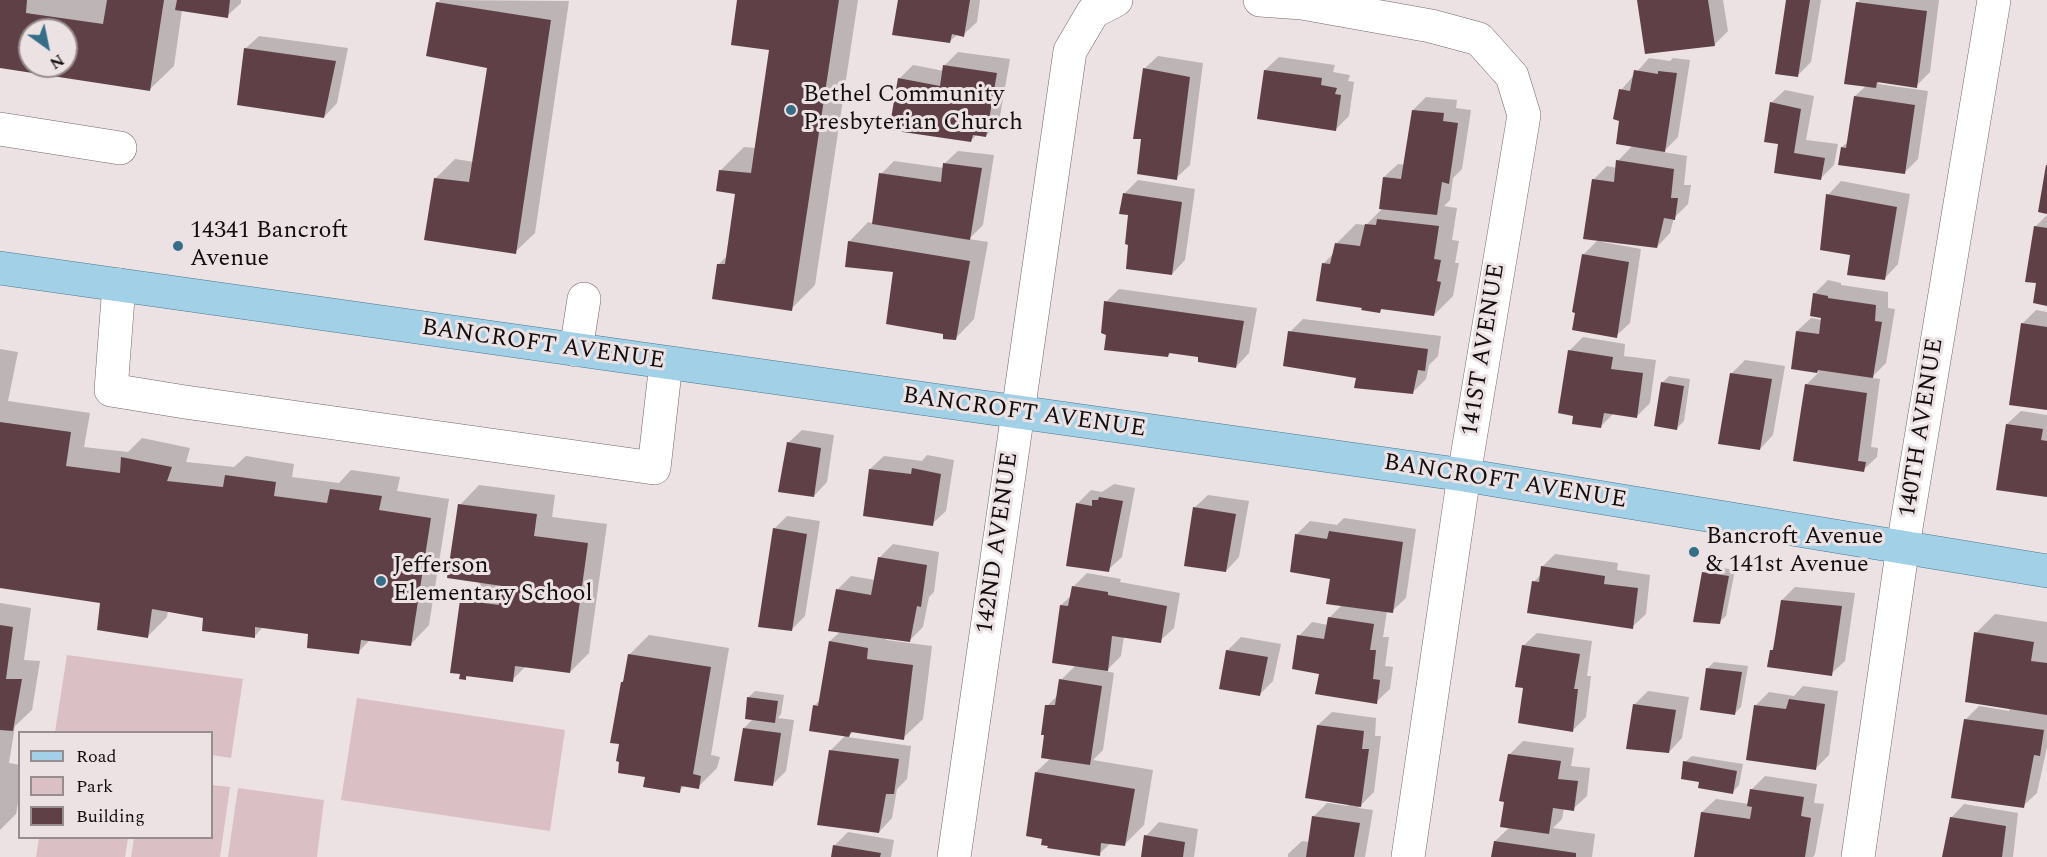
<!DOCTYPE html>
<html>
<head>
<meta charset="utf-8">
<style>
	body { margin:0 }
	#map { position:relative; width:2047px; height:857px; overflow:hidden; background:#ece1e3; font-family:Spectral,serif }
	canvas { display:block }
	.legend { position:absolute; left:18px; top:731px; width:195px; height:108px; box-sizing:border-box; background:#ece1e3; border:2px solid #958d8e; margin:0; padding:8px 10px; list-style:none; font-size:18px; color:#120e0f }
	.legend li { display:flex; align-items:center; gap:12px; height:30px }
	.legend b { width:30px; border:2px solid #958d8e }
	.north { position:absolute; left:18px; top:18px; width:60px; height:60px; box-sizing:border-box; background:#ece1e3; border:2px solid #958d8e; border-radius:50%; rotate:147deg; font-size:16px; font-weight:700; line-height:24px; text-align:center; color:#120e0f }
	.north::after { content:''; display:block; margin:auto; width:21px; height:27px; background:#366e88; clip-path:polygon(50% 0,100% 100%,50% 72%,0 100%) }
</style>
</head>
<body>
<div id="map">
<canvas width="2047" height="857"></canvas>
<ul class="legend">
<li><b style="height:8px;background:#a2d0e6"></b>Road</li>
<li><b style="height:16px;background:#dabfc4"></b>Park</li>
<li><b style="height:16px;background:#604047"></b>Building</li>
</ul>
<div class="north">N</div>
</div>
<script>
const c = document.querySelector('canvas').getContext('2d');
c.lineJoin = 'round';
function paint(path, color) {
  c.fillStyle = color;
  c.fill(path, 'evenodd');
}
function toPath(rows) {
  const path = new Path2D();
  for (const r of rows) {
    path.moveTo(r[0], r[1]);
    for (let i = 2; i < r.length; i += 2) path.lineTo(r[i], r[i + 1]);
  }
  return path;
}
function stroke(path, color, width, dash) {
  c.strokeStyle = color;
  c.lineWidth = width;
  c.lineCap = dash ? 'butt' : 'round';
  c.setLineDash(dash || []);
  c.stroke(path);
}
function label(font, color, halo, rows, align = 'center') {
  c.font = font + ' Spectral,serif';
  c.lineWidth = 6;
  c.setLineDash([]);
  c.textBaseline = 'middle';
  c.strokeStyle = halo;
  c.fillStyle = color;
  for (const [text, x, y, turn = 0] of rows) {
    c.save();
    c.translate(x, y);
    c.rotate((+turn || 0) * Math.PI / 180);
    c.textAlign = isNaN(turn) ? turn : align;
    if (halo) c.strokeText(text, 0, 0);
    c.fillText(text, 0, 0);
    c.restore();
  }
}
const green = toPath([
	[67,655,243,679,231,758,212,755,212,732,55,732],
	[357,698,565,730,550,831,341,800],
	[212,785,230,787,220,857,131,857,134,838,212,838],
	[238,788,324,800,317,857,228,857],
	[39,838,128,838,125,857,36,857]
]);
const shadow = toPath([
	[0,0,241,0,241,3,227,16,182,10,174,66,150,89,0,66],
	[30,30,66,30,66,66,30,66],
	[440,0,569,1,535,233,515,252,435,179,455,159,474,162,488,67,438,3],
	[739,0,858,0,815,285,791,309,718,265,728,255,737,193,720,171,744,147,756,148,770,49],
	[899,0,980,0,977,22,963,35,958,34,950,41],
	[1639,0,1723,0,1728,31,1714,45],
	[1787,0,1821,0,1811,62,1798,75],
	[1860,0,1939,0,1930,72,1916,86,1880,81,1878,84,1928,91,1918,159,1904,173,1840,164,1842,147,1849,141,1855,96,1866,86,1857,3],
	[259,36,348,48,337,103,324,117,245,49],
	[958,52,1010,59,999,122,986,136,977,134,971,141,899,79,913,65,944,71,944,66],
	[1158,56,1203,63,1190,165,1176,178,1143,138,1144,69],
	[1279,57,1335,65,1333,72,1350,75,1348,81,1354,82,1349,116,1336,129,1265,70],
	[1649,58,1670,61,1673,58,1690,60,1678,137,1663,152,1687,156,1684,185,1691,185,1688,204,1674,218,1670,233,1657,247,1603,240,1602,242,1641,249,1630,323,1616,336,1583,255,1599,239,1593,180,1607,166,1617,168,1618,161,1633,145,1621,119,1621,90],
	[1785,90,1814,96,1806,140,1838,144,1834,165,1821,178,1780,143,1771,103],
	[1426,97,1457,100,1456,108,1471,110,1462,169,1453,178,1450,200,1444,206,1457,208,1452,240,1459,241,1455,263,1459,263,1453,296,1434,315,1384,307,1380,311,1364,307,1323,264,1335,252,1337,243,1356,224,1366,225,1383,208,1384,177,1398,164,1405,165,1413,110],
	[958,151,994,155,983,225,969,239,988,242,974,319,955,339,945,333,895,271,849,242,868,222,873,223,881,174,894,161,944,168,944,164],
	[1138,180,1195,189,1185,260,1172,274,1130,214,1124,194],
	[1841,181,1910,194,1898,264,1885,278,1851,254,1828,195],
	[2047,215,2047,304,2037,282,2035,227],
	[1828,280,1841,283,1841,285,1888,292,1888,308,1895,309,1886,363,1871,378,1880,379,1871,447,1878,448,1877,457,1863,470,1806,385,1819,372,1793,368,1797,331,1811,318,1822,320,1814,294],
	[1119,289,1257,308,1249,353,1236,367,1200,356,1172,351,1168,356,1108,334,1106,302],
	[2036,310,2047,312,2047,408,2022,324],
	[1303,319,1441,336,1438,356,1429,365,1426,379,1413,392,1357,377,1290,332],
	[1583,337,1625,344,1624,356,1656,360,1650,403,1637,416,1614,413,1601,426,1569,351],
	[0,349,18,352,8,401,90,413,84,447,128,452,142,438,190,448,186,462,234,467,246,456,294,464,292,477,339,483,351,470,400,477,397,491,449,499,429,625,410,645,370,640,358,652,309,632,264,626,254,637,205,616,168,610,167,617,148,636,102,602,0,586],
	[1745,360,1785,366,1773,435,1760,449,1732,373],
	[1669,376,1690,379,1684,421,1677,428,1662,383],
	[2021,411,2047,415,2047,496,2007,424],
	[802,430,834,435,827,482,814,496,788,443],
	[927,455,954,460,946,511,932,524,870,469,884,456,922,461],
	[1114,484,1135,488,1122,557,1108,570,1077,504,1091,490,1102,492],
	[479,485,555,495,552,517,607,524,589,653,570,672,526,666,512,680,469,675,465,678,462,601,481,581,460,505],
	[1208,495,1249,501,1239,557,1226,571,1194,508],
	[787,516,820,521,805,616,791,630,774,529],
	[1344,518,1416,529,1406,598,1392,611,1387,611,1383,637,1389,637,1385,666,1393,667,1390,689,1376,702,1321,672,1299,636,1312,622,1328,625,1329,618,1342,605,1331,578,1292,571,1297,534,1310,521,1337,525],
	[893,544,939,552,934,592,929,597,923,627,910,640,886,637,886,640,932,646,923,719,903,738,854,731,847,737,911,746,907,779,897,789,892,818,879,832,831,750,846,735,814,706,821,699,830,641,841,631,837,590,851,576,875,580,879,558],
	[1555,554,1618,563,1617,570,1650,575,1646,614,1632,627,1534,582,1541,574,1542,567],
	[1710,566,1735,570,1726,616,1719,622,1704,573],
	[1087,573,1121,579,1120,582,1180,593,1174,628,1160,641,1124,636,1121,656,1106,671,1114,673,1103,750,1093,760,1153,770,1144,825,1124,845,1111,843,1099,854,1036,772,1051,758,1047,706,1059,694,1061,680,1076,665,1061,605,1072,595,1073,587],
	[1795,587,1855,593,1845,661,1831,674,1771,651,1775,646,1782,600],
	[0,603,31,608,24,660,40,661,32,710,15,726,9,763,20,765,20,792,16,814,0,830],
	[1995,614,2047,622,2047,747,2037,793,2023,806,1965,720,1979,706,2009,711,2010,708,1976,633],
	[1537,633,1592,641,1587,676,1591,676,1586,717,1572,731,1525,687,1523,646],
	[649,635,729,648,711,755,720,757,717,768,698,787,685,785,679,791,646,776,621,743,622,682,625,679,629,655],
	[1241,637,1281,644,1273,681,1260,694,1227,651],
	[1714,662,1748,666,1741,707,1735,713,1708,668],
	[1803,686,1838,691,1829,755,1816,768,1755,706,1769,692,1794,696],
	[755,691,784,695,781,714,778,718,794,720,786,771,773,784,744,728,754,718,746,717,749,697],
	[1648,691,1689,697,1682,738,1669,752,1634,705],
	[1332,712,1376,718,1375,736,1381,736,1374,792,1358,808,1373,810,1365,857,1288,857,1288,854,1302,841,1310,842,1313,817,1327,803,1348,806,1318,725],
	[1523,741,1574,748,1571,766,1590,768,1587,796,1573,809,1564,808,1562,819,1553,828,1595,834,1592,857,1493,857,1495,841,1510,827,1509,755],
	[1692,756,1743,764,1739,785,1733,792,1700,781,1685,762],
	[1765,776,1817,784,1814,803,1824,804,1815,854,1813,857,1706,857,1702,812,1716,799,1749,804,1751,790],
	[1964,804,2018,813,2013,857,1944,857,1951,818],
	[1159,822,1198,829,1194,857,1142,857,1146,836],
	[848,832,894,840,891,857,833,857,834,846]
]);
const building = toPath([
	[0,0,27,0,26,13,103,24,107,0,164,0,150,91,0,68],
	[30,30,66,30,66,66,30,66],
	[177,0,230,0,228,18,175,10],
	[737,0,839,0,792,311,712,299,717,264,725,264,735,194,716,191,719,170,751,173,769,50,731,45],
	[898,0,970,0,964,37,952,34,950,43,892,35],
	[1637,0,1708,0,1715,46,1645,54],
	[1786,0,1810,0,1798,77,1775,74],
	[436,2,551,20,516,254,424,240,434,178,469,182,487,68,426,56],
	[1856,2,1927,11,1917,88,1877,82,1876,88,1844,84],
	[244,48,336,61,324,118,237,105],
	[943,65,997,73,986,137,973,135,971,142,889,130,898,78,940,86],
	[1143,68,1190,77,1177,180,1137,174,1141,139,1133,139],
	[1264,70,1322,78,1321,85,1337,88,1335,94,1341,95,1336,131,1257,119],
	[1634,70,1658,74,1658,71,1677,73,1665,152,1616,144,1619,121,1613,119,1619,89,1630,91],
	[1854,96,1915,105,1905,174,1838,165,1841,147,1846,148],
	[1770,102,1801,109,1794,153,1825,158,1821,180,1774,173,1778,144,1764,142],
	[1412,110,1444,113,1443,121,1458,123,1449,184,1442,182,1437,215,1379,209,1383,177,1401,179],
	[1616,160,1674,169,1671,198,1678,198,1675,220,1664,218,1657,248,1583,239,1592,179,1614,182],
	[943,163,982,168,970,240,872,224,879,173,941,182],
	[2046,165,2047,165,2047,214,2038,212],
	[1123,193,1182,202,1172,275,1126,269,1128,245,1125,244,1128,215,1119,214],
	[1826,194,1897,207,1885,280,1847,275,1850,255,1820,250],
	[1377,219,1439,226,1434,259,1441,260,1437,281,1441,282,1434,316,1381,309,1380,313,1361,310,1362,308,1316,301,1322,263,1330,264,1335,243,1360,246,1365,224,1376,225],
	[2034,226,2047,228,2047,306,2033,303,2036,283,2025,282],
	[848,241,970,261,956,340,943,339,943,334,886,324,893,272,845,267],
	[1582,254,1629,262,1617,338,1572,330,1575,313,1572,312],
	[1813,293,1828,296,1828,298,1876,305,1875,321,1882,322,1873,378,1818,370,1817,373,1791,369,1796,331,1819,334,1821,318,1810,316],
	[1104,301,1244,321,1236,368,1198,362,1198,357,1169,353,1168,357,1104,350,1106,335,1101,333],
	[2021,323,2047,327,2047,410,2009,405],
	[1288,331,1428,349,1425,371,1418,370,1413,394,1354,388,1356,378,1283,366],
	[1568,350,1613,357,1611,369,1643,373,1637,418,1604,413,1601,428,1572,424,1573,416,1558,413],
	[1730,373,1772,379,1760,450,1718,444],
	[1661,382,1684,386,1677,430,1654,426],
	[1805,384,1867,393,1858,461,1866,462,1864,472,1793,461],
	[0,422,71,432,66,466,120,473,121,457,172,467,167,481,223,487,225,475,276,482,274,496,327,503,330,489,382,496,379,510,431,518,411,646,361,640,359,654,307,648,308,634,255,627,255,638,202,631,203,618,152,609,148,638,97,630,100,603,0,588],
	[2006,424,2043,429,2041,440,2047,441,2047,497,1996,490],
	[787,442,821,448,814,497,778,492],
	[912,468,941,474,933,526,863,516,869,469,911,474],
	[1099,497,1123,501,1109,572,1066,566,1076,503,1092,506,1092,500,1098,500],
	[458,504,537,514,534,536,588,543,570,673,515,666,513,682,466,676,466,680,459,679,460,674,450,673,460,600,499,605,502,586,447,578],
	[1193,507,1236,514,1226,572,1184,566],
	[773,528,807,534,792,631,758,627],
	[1329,531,1403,542,1393,613,1326,604,1330,579,1290,572,1295,534,1327,539],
	[878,557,927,565,921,607,917,606,910,642,828,631,836,589,871,595],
	[1541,566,1605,576,1604,584,1638,588,1633,629,1527,613,1532,581,1539,582],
	[1702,572,1729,576,1720,624,1693,622],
	[1072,586,1108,592,1108,595,1167,606,1161,643,1112,636,1108,671,1052,663,1060,605,1068,606],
	[1781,600,1842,606,1832,676,1767,667,1770,650,1773,650],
	[1328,617,1374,624,1370,650,1376,650,1373,679,1380,680,1377,704,1315,694,1319,674,1292,669,1297,635,1324,639],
	[0,625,13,627,6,679,22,679,13,731,0,730],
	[1974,632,2034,642,2031,661,2047,663,2047,715,1965,702],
	[829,641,868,648,867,659,913,665,904,740,851,732,849,737,809,731,813,705,818,706],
	[1522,645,1580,654,1574,689,1578,689,1573,732,1518,723,1523,688,1515,687],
	[1226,650,1268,657,1260,696,1219,689],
	[628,654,711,667,693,774,701,776,699,789,681,786,680,793,643,787,645,777,618,773,619,762,616,761,619,744,610,743,621,682,623,682],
	[1706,668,1742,672,1735,715,1700,710],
	[1059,679,1102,686,1090,765,1041,758,1044,735,1041,735,1045,705,1055,705],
	[747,697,778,701,775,723,745,719],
	[1789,699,1825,704,1816,770,1746,760,1754,705,1786,709],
	[1633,704,1676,710,1669,753,1626,749],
	[1964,719,2044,730,2040,756,2034,755,2024,808,1951,798],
	[1317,725,1364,731,1362,749,1369,749,1361,807,1305,798],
	[743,728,781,733,773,786,734,781],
	[829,750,899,759,894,794,886,794,879,833,817,825],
	[1508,754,1561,761,1558,779,1578,781,1574,811,1553,808,1549,834,1500,827,1504,802,1499,801],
	[1683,761,1737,771,1733,794,1698,788,1699,782,1681,779],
	[1035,772,1135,789,1125,846,1101,843,1100,856,1047,848,1048,846,1041,845,1042,839,1026,836],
	[1750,789,1804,797,1801,816,1811,818,1805,857,1694,857,1701,812,1750,819,1752,807,1747,806],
	[1312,816,1360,823,1354,857,1306,857],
	[1950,817,2006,826,2002,857,1942,857],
	[1144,835,1185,842,1183,857,1141,857],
	[1494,841,1576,853,1576,857,1491,857],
	[833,845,881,853,880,857,831,857]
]);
const minor = toPath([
	[1260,0,1302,3,1431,26,1479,39,1512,76,1524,115,1464,475,1408,857],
	[0,129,120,148],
	[119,285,111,390,185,402,654,468,666,363],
	[576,350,584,299],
	[954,857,1070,51,1093,12,1116,0],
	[1858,857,1903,546,1994,0]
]);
const major = toPath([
	[0,268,1464,475,2047,571]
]);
const markers = [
	[791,110,6,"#366e88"],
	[178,246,6,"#366e88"],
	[1694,552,6,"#366e88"],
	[381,581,6,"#366e88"]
];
const poiNames = [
	["Bethel Community",803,96],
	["Presbyterian Church",803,124],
	["14341 Bancroft",190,232],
	["Avenue",190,260],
	["Bancroft Avenue",1706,538],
	["& 141st Avenue",1706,566],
	["Jefferson",393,567],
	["Elementary School",393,595]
];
const streetNames = [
	["BANCROFT AVENUE",543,346,8],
	["141ST AVENUE",1485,350,-81],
	["BANCROFT AVENUE",1024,414,8],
	["140TH AVENUE",1923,428,-81],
	["BANCROFT AVENUE",1505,483,9],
	["142ND AVENUE",999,543,-82]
];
paint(green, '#dabfc4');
paint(shadow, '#0003');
paint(building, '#604047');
stroke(minor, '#72686a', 34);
stroke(major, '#477890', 34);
stroke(minor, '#fff', 33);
stroke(major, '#a2d0e6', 33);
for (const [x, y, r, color] of markers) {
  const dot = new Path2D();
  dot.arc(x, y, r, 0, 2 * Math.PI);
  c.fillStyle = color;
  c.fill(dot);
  stroke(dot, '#ece1e3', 2);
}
label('24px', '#120e0f', '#ece1e3', poiNames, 'left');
label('24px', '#120e0f', '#ece1e3', streetNames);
</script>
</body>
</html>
